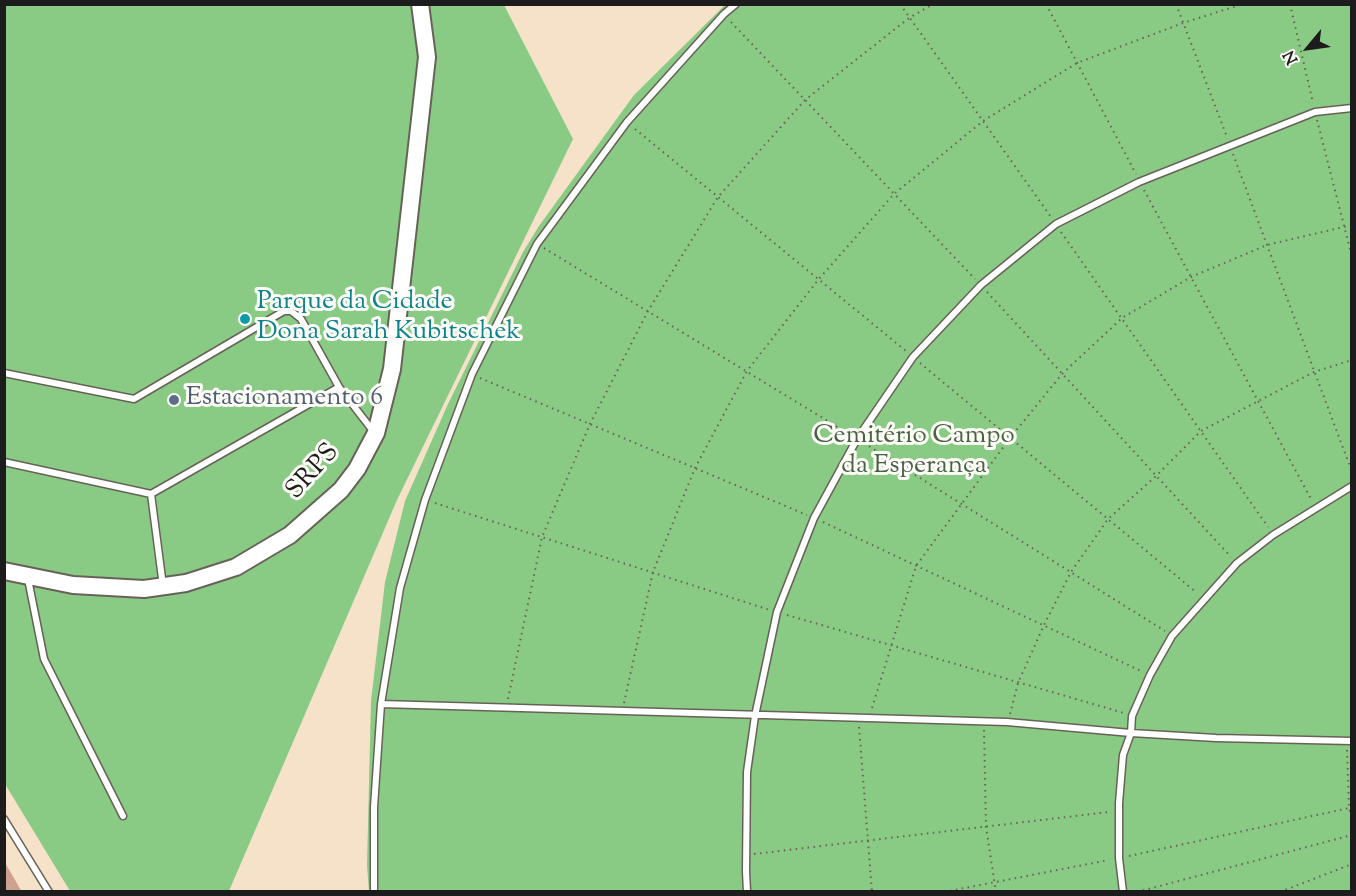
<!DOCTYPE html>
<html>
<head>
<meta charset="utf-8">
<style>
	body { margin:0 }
	#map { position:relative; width:1356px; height:896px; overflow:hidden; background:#f5e2c8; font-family:"Sorts Mill Goudy",serif }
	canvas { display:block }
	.frame { position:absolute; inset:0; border:6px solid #1c1c1c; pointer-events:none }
	.north { position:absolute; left:1278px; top:18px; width:60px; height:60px; -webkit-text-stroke:4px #fdfcf7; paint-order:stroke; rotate:241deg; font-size:16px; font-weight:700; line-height:24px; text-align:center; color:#1c1c1c }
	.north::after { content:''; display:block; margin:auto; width:21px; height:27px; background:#1c1c1c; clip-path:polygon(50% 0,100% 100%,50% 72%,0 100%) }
</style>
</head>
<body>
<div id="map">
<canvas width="1356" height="896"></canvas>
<div class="frame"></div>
<div class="north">N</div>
</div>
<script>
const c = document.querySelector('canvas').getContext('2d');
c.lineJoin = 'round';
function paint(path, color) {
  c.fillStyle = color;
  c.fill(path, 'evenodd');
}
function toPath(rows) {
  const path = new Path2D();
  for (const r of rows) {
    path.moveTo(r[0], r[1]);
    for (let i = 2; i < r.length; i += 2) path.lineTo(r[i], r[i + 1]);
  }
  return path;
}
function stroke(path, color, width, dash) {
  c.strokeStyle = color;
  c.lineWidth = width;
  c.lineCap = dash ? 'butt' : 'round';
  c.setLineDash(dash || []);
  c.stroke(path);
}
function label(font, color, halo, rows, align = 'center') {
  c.font = font + ' "Sorts Mill Goudy",serif';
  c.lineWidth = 6;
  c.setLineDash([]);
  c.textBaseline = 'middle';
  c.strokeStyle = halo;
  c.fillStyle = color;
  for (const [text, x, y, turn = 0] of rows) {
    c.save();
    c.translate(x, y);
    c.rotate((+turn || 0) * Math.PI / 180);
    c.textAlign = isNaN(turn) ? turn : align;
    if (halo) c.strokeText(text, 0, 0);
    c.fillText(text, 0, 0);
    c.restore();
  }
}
const green = toPath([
	[5,5,504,5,573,139,397,500,229,891,70,891,5,784],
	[725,5,1351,5,1351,891,369,892,367,865,371,701,385,582,405,501,448,404,523,252,539,226,634,95]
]);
const building = toPath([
	[4,861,22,892,4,892]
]);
const path = toPath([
	[900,4,1051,217],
	[1046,4,1136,174],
	[1176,4,1227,137],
	[1290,4,1313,103],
	[731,22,975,279],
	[1317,120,1352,257],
	[635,129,906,351],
	[1233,154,1352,472],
	[1144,190,1311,499],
	[1061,232,1268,527],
	[544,248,849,434],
	[987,292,1231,557],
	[920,363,1197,593],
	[480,378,807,515],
	[864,443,1165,631],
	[435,503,770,610],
	[823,522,1141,671],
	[787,615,1124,713],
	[508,699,542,537,590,424,648,311,718,197,805,100,909,18,933,4],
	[624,703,653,572,695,468,747,371,818,280,894,194,983,121,1077,63,1183,23,1243,4],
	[872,708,916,566,1010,438,1062,374,1122,318,1191,277,1267,245,1352,225],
	[1010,714,1018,683,1044,625,1071,572,1108,519,1156,476,1201,431,1314,372,1352,360],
	[859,727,872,892],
	[984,730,986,827,996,892],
	[1347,750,1349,808,1352,819],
	[754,854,1109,812],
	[1129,856,1349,808],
	[944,892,1109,860],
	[1137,892,1352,835],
	[1280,892,1352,864]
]);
const lane = toPath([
	[4,373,134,399,284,311,291,311,301,319,339,387,373,431],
	[4,462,151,494,339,387],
	[151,494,163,586],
	[28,579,44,659,123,816],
	[381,704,1007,722,1131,733,1216,738,1352,741],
	[4,819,49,892],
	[374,892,374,807,381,704,400,588,425,500,472,374,537,244,627,122,724,14,736,4],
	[747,892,746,871,747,772,755,716,777,612,814,518,857,439,913,357,981,285,1056,224,1139,182,1315,112,1352,108],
	[1123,892,1119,858,1119,803,1123,755,1131,733,1132,716,1150,675,1172,636,1237,563,1273,535,1352,486]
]);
const secondary = toPath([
	[4,571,73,585,144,589,186,583,236,567,290,535,341,490,357,469,376,433,392,369,427,57,420,4]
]);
const markers = [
	[245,319,6,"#0f9aa8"],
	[174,400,6,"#5c6f8a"]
];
const cultureNames = [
	["Parque da Cidade",257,304],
	["Dona Sarah Kubitschek",257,334]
];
const serviceNames = [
	["Estacionamento 6",186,400]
];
const parkNames = [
	["Cemitério Campo",914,438],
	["da Esperança",914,468]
];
const streetNames = [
	["SRPS",314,473,-48]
];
paint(green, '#89cb84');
paint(building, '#cea08e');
stroke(lane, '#686158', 9);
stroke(secondary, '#686158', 20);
stroke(path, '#686158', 2, [1.5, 4.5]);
stroke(lane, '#fff', 6);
stroke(secondary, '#fff', 16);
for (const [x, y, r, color] of markers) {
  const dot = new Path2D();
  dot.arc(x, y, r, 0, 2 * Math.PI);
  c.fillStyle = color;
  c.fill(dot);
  stroke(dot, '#fdfcf7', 2);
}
label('26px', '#0d838f', '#fdfcf7', cultureNames, 'left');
label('26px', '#4e5e75', '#fdfcf7', serviceNames, 'left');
label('26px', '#486246', '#fdfcf7', parkNames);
label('26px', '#1c1c1c', '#fdfcf7', streetNames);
</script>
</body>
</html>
